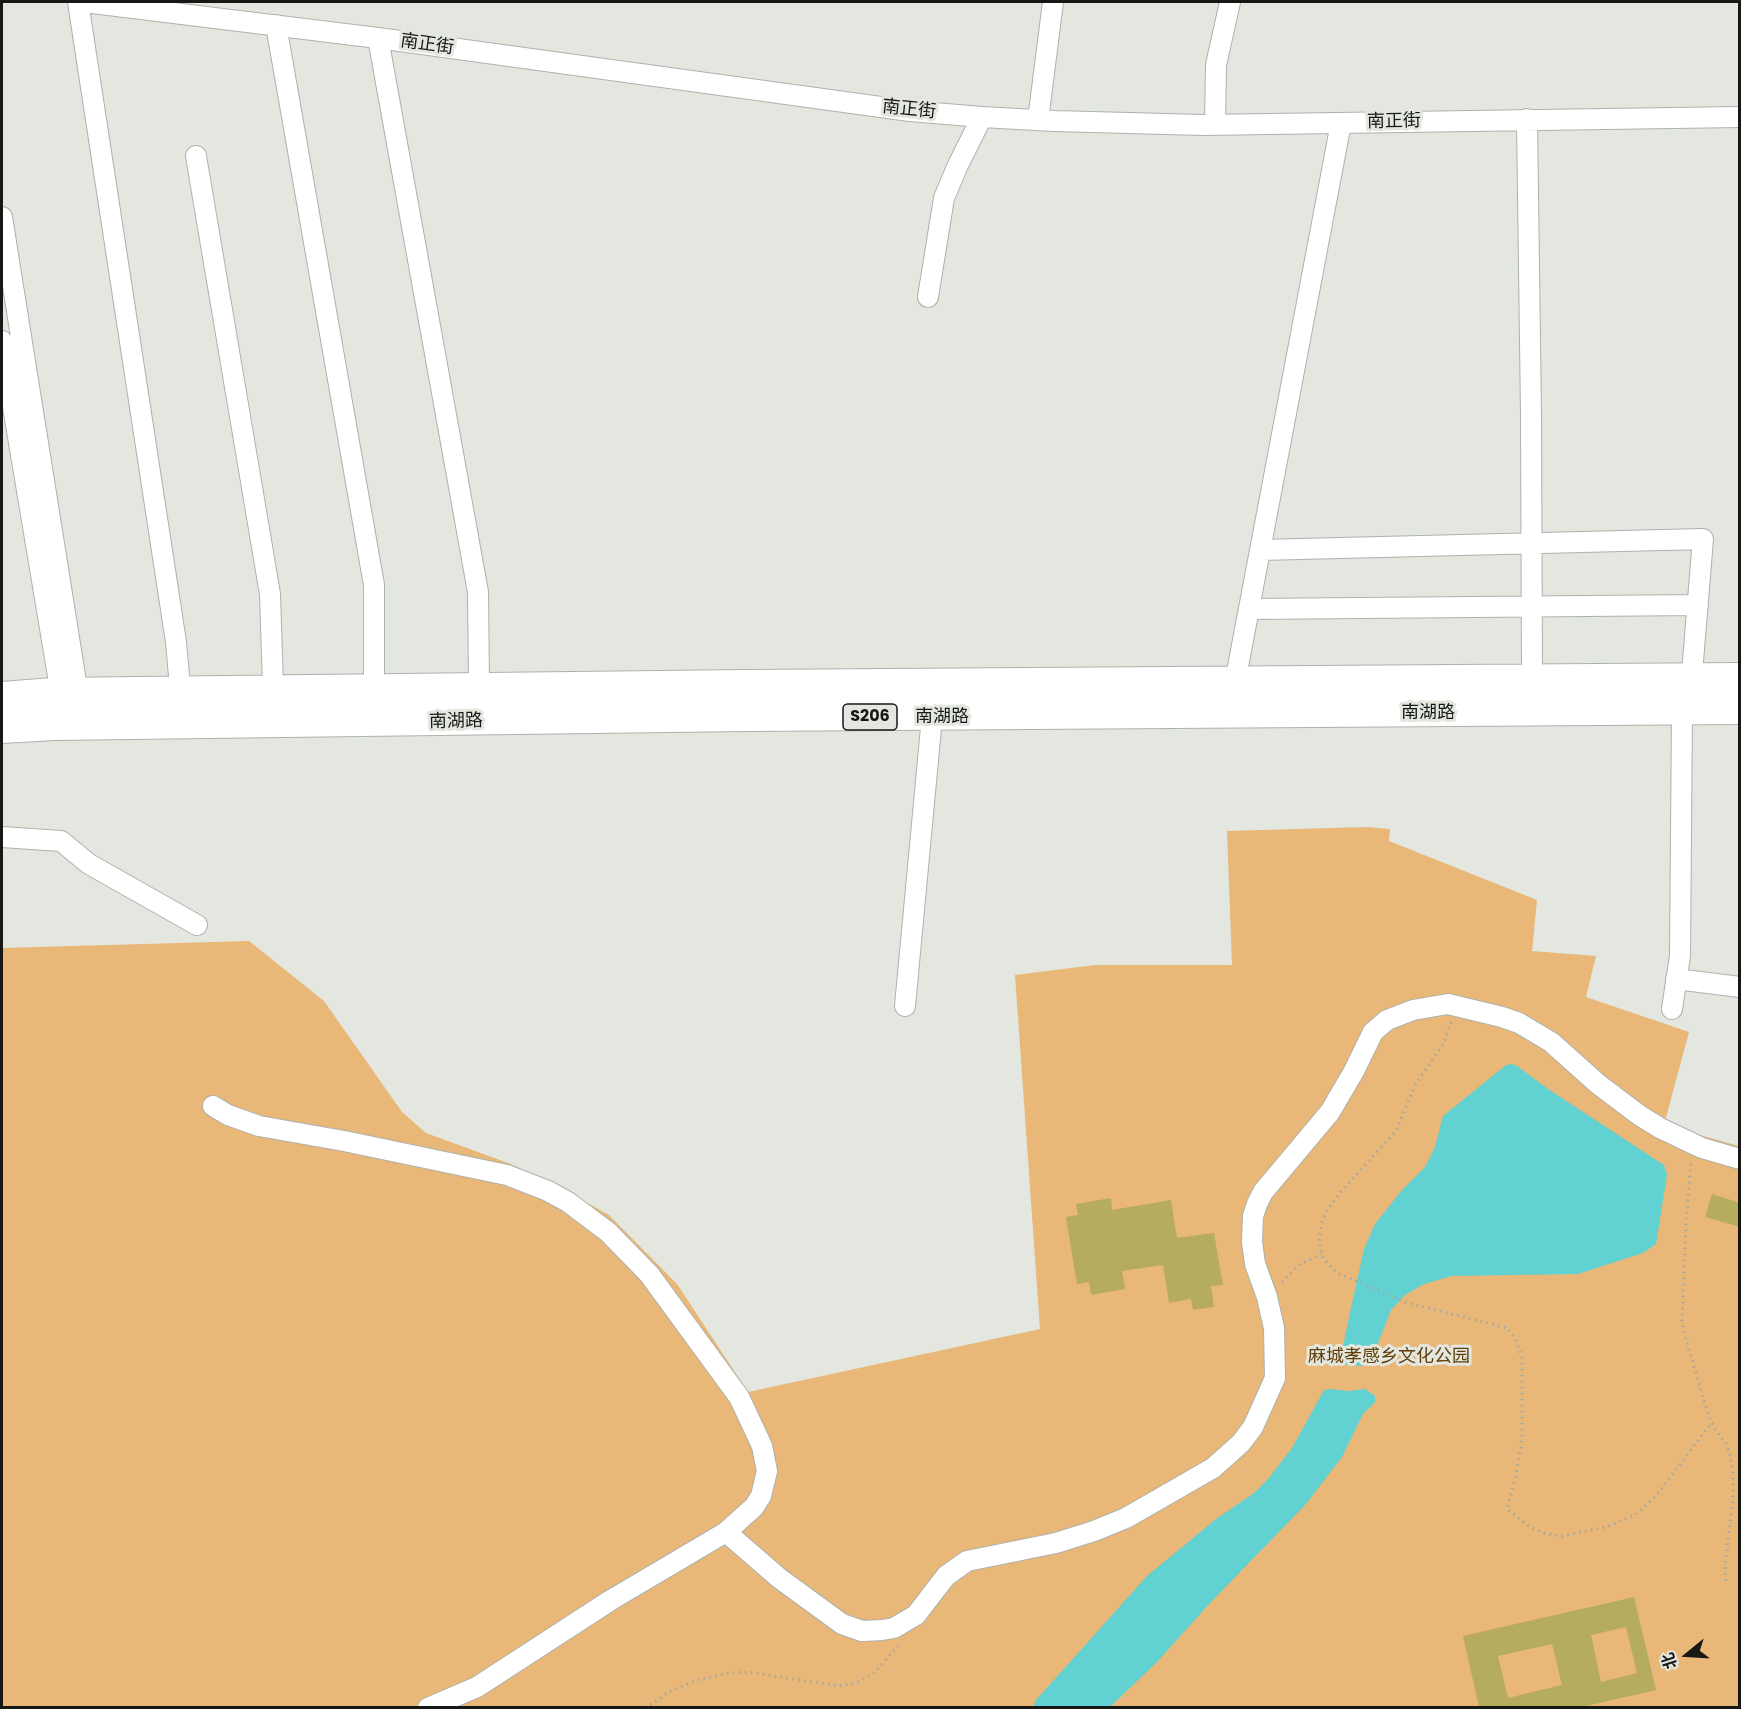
<!DOCTYPE html>
<html>
<head>
<meta charset="utf-8">
<style>
	body { margin:0 }
	#map { position:relative; width:1741px; height:1709px; overflow:hidden; background:#e3e7e0; font-family:Poppins,"Noto Sans SC",sans-serif }
	canvas { display:block }
	.frame { position:absolute; inset:0; border:3px solid #161815; pointer-events:none }
	.north { position:absolute; left:1657px; top:1625px; width:60px; height:60px; -webkit-text-stroke:4px #e3e7e0; paint-order:stroke; rotate:252deg; font-size:16px; font-weight:700; line-height:24px; text-align:center; color:#161815 }
	.north::after { content:''; display:block; margin:auto; width:21px; height:27px; background:#161815; clip-path:polygon(50% 0,100% 100%,50% 72%,0 100%) }
</style>
</head>
<body>
<div id="map">
<canvas width="1741" height="1709"></canvas>
<div class="frame"></div>
<div class="north">北</div>
</div>
<script>
const c = document.querySelector('canvas').getContext('2d');
c.lineJoin = 'round';
function paint(path, color) {
  c.fillStyle = color;
  c.fill(path, 'evenodd');
}
function toPath(rows) {
  const path = new Path2D();
  for (const r of rows) {
    path.moveTo(r[0], r[1]);
    for (let i = 2; i < r.length; i += 2) path.lineTo(r[i], r[i + 1]);
  }
  return path;
}
function stroke(path, color, width, dash) {
  c.strokeStyle = color;
  c.lineWidth = width;
  c.lineCap = dash ? 'butt' : 'round';
  c.setLineDash(dash || []);
  c.stroke(path);
}
function label(font, color, halo, rows, align = 'center') {
  c.font = font + ' Poppins,"Noto Sans SC",sans-serif';
  c.lineWidth = 6;
  c.setLineDash([]);
  c.textBaseline = 'middle';
  c.strokeStyle = halo;
  c.fillStyle = color;
  for (const [text, x, y, turn = 0] of rows) {
    c.save();
    c.translate(x, y);
    c.rotate((+turn || 0) * Math.PI / 180);
    c.textAlign = isNaN(turn) ? turn : align;
    if (halo) c.strokeText(text, 0, 0);
    c.fillText(text, 0, 0);
    c.restore();
  }
}
const green = toPath([
	[1366,827,1390,829,1389,841,1537,900,1532,951,1596,956,1586,997,1689,1032,1664,1125,1739,1146,1739,1707,2,1707,2,948,249,941,324,1001,402,1112,426,1133,508,1163,546,1180,609,1215,677,1284,748,1392,1040,1329,1015,975,1095,965,1232,965,1227,831]
]);
const water = toPath([
	[1512,1064,1517,1066,1551,1091,1664,1165,1667,1175,1656,1244,1643,1253,1578,1274,1452,1276,1424,1284,1405,1295,1391,1310,1371,1361,1362,1366,1347,1365,1343,1361,1341,1356,1349,1317,1364,1249,1375,1224,1402,1190,1425,1167,1435,1147,1443,1116,1506,1065],
	[1330,1389,1348,1391,1365,1389,1375,1396,1375,1402,1363,1414,1342,1457,1306,1504,1211,1602,1156,1663,1110,1707,1033,1707,1036,1700,1147,1576,1216,1519,1254,1493,1268,1479,1292,1448,1324,1390]
]);
const building = toPath([
	[1712,1194,1740,1203,1740,1227,1705,1217],
	[1111,1198,1112,1210,1171,1200,1177,1238,1214,1233,1223,1285,1211,1286,1214,1307,1193,1310,1191,1299,1169,1303,1163,1265,1122,1271,1125,1289,1091,1295,1089,1282,1077,1284,1066,1217,1078,1215,1076,1204],
	[1634,1597,1656,1690,1582,1707,1479,1707,1463,1636],
	[1626,1627,1637,1673,1601,1682,1591,1635],
	[1552,1644,1562,1685,1508,1698,1498,1656]
]);
const path = toPath([
	[1451,1022,1444,1043,1415,1085,1396,1131,1340,1193,1326,1212,1322,1222,1319,1241,1323,1258,1337,1273,1408,1303,1507,1328,1516,1340,1522,1358,1522,1440,1516,1474,1507,1509,1530,1527,1544,1533,1562,1536,1606,1527,1635,1515,1655,1497,1712,1422],
	[1691,1164,1686,1222,1682,1321,1684,1332,1709,1417,1716,1431,1726,1443,1730,1455,1733,1471,1733,1497,1725,1566,1726,1583],
	[1282,1282,1299,1265,1321,1254],
	[645,1708,671,1691,697,1680,729,1673,748,1672,839,1686,856,1683,874,1673,898,1646]
]);
const minor = toPath([
	[78,2,176,642,180,687],
	[84,2,378,38,910,111,982,117,1054,121,1203,125,1740,117],
	[276,25,374,585,374,685],
	[378,38,478,592,479,683],
	[1527,119,1531,415,1532,675],
	[1038,120,1053,2],
	[1215,125,1216,65,1230,2],
	[196,156,270,594,273,686],
	[2,217,77,688],
	[928,297,944,198,958,165,982,117],
	[2,341,60,688],
	[1260,550,1703,539,1692,673],
	[1249,609,1698,605],
	[1236,677,1341,123],
	[2,692,53,688,746,680,1740,673],
	[2,837,61,841,89,864,197,925],
	[1676,979,1740,987],
	[905,1006,932,717],
	[1672,1009,1680,956,1682,711],
	[213,1106,228,1115,259,1126,344,1141,507,1175,548,1191,568,1202,608,1232,649,1274,739,1397,762,1446,767,1471,761,1496,754,1507,726,1532,611,1600,477,1687,428,1708],
	[726,1532,779,1578,842,1624,862,1631,882,1630,894,1628,916,1615,946,1576,967,1561,1056,1543,1094,1531,1126,1518,1213,1468,1241,1443,1253,1427,1275,1378,1274,1328,1267,1297,1255,1264,1252,1242,1253,1216,1257,1204,1263,1192,1330,1112,1354,1071,1373,1032,1387,1020,1413,1010,1448,1004,1502,1017,1519,1023,1551,1042,1598,1084,1639,1115,1660,1128,1702,1148,1740,1159]
]);
const major = toPath([
	[2,709,54,706,746,698,1740,691],
	[2,730,54,727,747,718,1740,711]
]);
const shields = [
	[870,717,54]
];
const shieldNames = [
	["S206",870,717]
];
const streetNames = [
	["南正街",427,45,8],
	["南正街",909,110,6],
	["南正街",1394,122,-1],
	["南湖路",1428,713],
	["南湖路",942,717],
	["南湖路",456,722,-1]
];
const parkNames = [
	["麻城孝感乡文化公园",1389,1357]
];
paint(green, '#e9b777');
paint(water, '#61d1d2');
paint(building, '#b5ac5d');
stroke(minor, '#aeb2ac', 22);
stroke(major, '#aeb2ac', 28);
stroke(path, '#a5a8a2', 3, [1.5, 4.5]);
stroke(minor, '#fff', 20);
stroke(major, '#fff', 26);
for (const [x, y, w] of shields) {
  const box = new Path2D();
  box.roundRect(x - w / 2, y - 13, w, 26, 4.5);
  c.fillStyle = '#e3e7e0';
  c.fill(box);
  stroke(box, '#161815', 1.5);
}
label('bold 16px', '#161815', null, shieldNames);
label('18px', '#161815', '#e3e7e0', streetNames);
label('18px', '#62400b', '#e3e7e0', parkNames);
</script>
</body>
</html>
